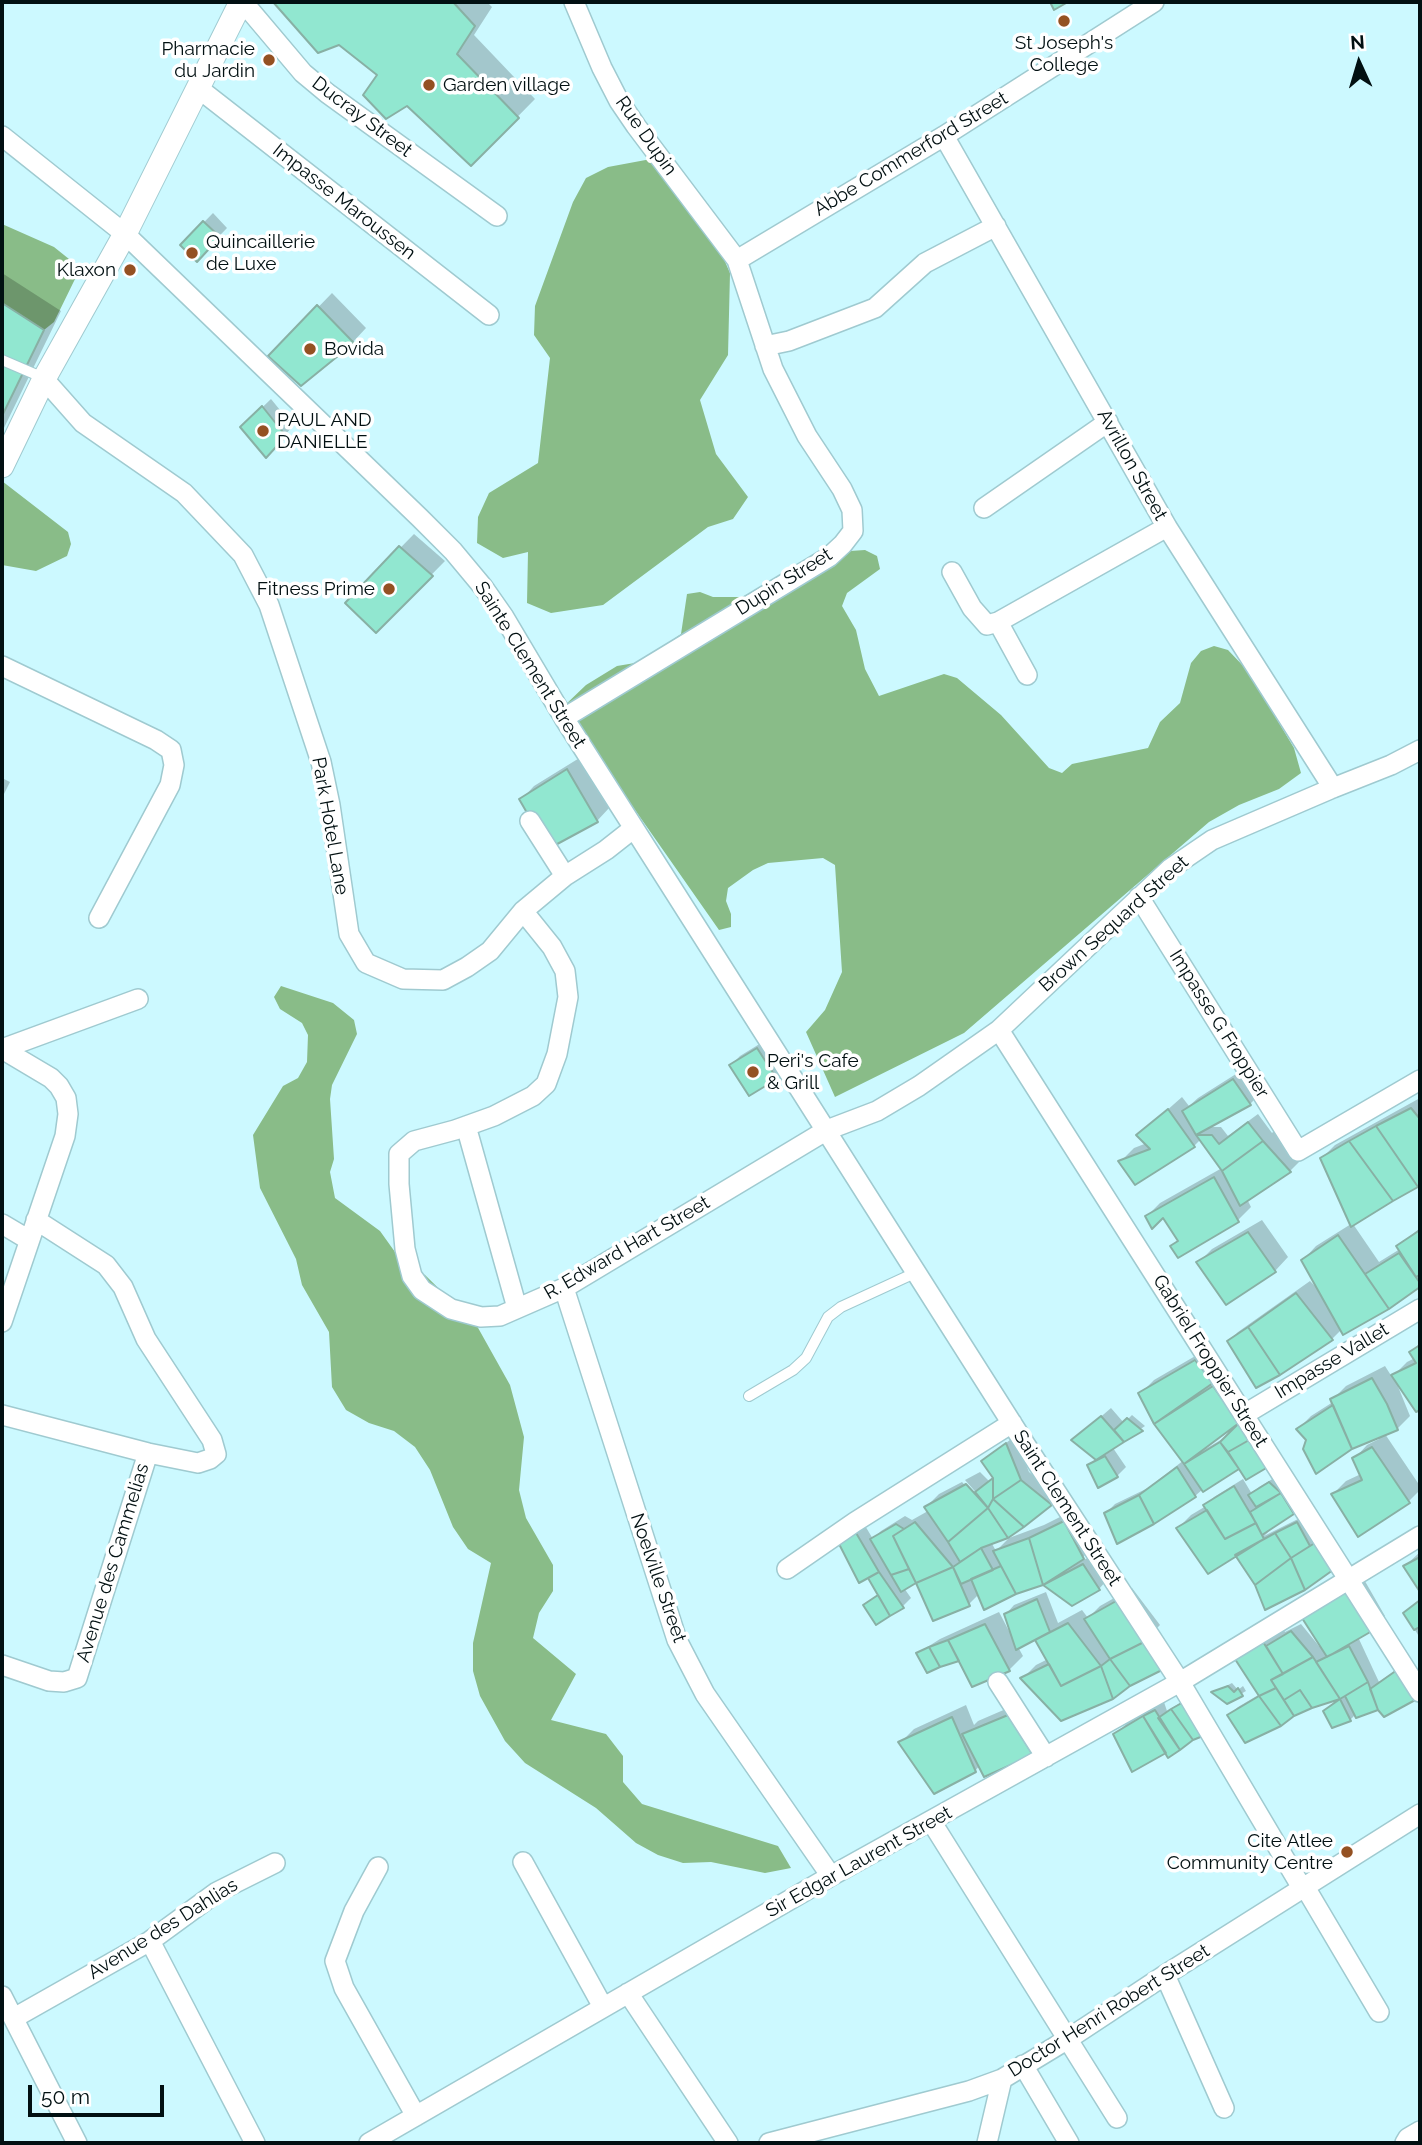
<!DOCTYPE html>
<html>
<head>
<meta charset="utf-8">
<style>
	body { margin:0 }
	#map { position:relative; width:1422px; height:2145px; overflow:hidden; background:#ccf9ff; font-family:Raleway,sans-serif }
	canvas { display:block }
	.frame { position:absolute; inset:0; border:4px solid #021012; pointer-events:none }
	.north { position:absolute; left:1324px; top:28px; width:70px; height:70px; -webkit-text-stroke:5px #fff; paint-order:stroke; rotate:356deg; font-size:19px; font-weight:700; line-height:28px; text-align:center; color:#021012 }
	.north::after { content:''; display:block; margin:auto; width:24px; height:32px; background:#021012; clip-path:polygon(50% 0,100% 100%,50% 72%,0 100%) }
	.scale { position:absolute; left:28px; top:2085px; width:136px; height:32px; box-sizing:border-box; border:4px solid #021012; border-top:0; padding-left:9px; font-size:21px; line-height:24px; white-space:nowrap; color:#021012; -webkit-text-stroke:5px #fff; paint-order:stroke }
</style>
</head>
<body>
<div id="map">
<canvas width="1422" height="2145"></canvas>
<div class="frame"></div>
<div class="north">N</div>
<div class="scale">50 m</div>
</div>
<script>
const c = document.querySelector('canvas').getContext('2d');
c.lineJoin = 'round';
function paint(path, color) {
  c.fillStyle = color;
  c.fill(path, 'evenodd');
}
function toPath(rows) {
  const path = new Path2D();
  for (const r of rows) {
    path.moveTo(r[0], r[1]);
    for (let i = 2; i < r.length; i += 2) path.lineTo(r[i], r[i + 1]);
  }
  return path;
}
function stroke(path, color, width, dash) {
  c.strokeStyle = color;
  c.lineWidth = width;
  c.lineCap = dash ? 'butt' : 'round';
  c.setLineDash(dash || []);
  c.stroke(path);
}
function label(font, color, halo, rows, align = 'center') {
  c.font = font + ' Raleway,sans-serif';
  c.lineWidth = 7;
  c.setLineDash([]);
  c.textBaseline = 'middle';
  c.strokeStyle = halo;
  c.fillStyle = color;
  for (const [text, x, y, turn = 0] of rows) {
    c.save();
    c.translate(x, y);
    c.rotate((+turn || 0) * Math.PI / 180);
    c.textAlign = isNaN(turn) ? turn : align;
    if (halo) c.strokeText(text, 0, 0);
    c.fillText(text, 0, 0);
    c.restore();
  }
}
const forest = toPath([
	[651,159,708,223,730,273,728,355,700,400,716,454,748,497,733,519,708,527,603,605,551,613,527,603,528,552,503,558,477,543,478,517,489,493,538,463,550,358,534,335,535,306,573,202,586,178,608,167],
	[2,224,54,247,74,263,76,277,54,322,44,330,9,342,2,342],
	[2,481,68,532,71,544,67,556,36,571,2,565],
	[865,550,877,556,880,569,847,593,842,606,856,630,865,669,879,696,944,674,957,678,1001,715,1049,768,1062,773,1072,764,1148,748,1160,722,1180,703,1191,663,1201,651,1214,646,1228,650,1248,671,1294,748,1301,773,1279,789,1239,805,1209,822,964,1033,835,1097,806,1032,825,1010,842,972,835,865,823,858,768,863,753,870,728,888,726,901,731,914,731,927,719,930,563,707,586,685,617,666,641,662,681,634,687,594,700,592,713,597,742,597,835,552],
	[281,986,333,1003,354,1020,357,1034,332,1085,330,1099,334,1159,330,1172,335,1198,380,1231,405,1266,425,1275,477,1326,510,1385,524,1437,519,1490,526,1518,553,1565,553,1591,539,1613,533,1638,576,1674,551,1720,606,1734,623,1756,623,1782,642,1804,778,1846,791,1868,765,1873,711,1862,683,1863,658,1855,636,1843,596,1808,525,1763,505,1741,480,1696,473,1671,473,1643,491,1563,468,1549,453,1527,430,1470,415,1447,394,1431,369,1423,346,1410,332,1387,329,1332,302,1285,296,1259,260,1188,253,1135,283,1086,298,1078,307,1062,308,1035,302,1023,280,1009,274,997]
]);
const shadow = toPath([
	[275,2,487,2,492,7,474,35,535,99,471,164,379,75,339,43,319,51],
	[213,213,227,228,197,259,182,245],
	[2,273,61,311,2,432],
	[332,293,366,328,353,342,301,383,271,356],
	[271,399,293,426,274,447,242,427],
	[414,534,445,561,376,631,347,602],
	[581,757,610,807,597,821,521,800,534,786],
	[2,778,10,782,2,798],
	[766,1040,784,1069,776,1078,731,1065,740,1056],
	[1247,1067,1263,1091,1250,1104,1207,1127,1221,1127,1228,1136,1258,1114,1272,1133,1277,1128,1303,1158,1290,1171,1247,1199,1251,1207,1238,1220,1179,1240,1164,1215,1147,1216,1160,1203,1222,1168,1201,1139,1194,1146,1136,1182,1121,1161,1134,1148,1147,1143,1139,1135,1182,1097,1189,1106,1198,1098],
	[1420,1098,1420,1183,1353,1224,1379,1262,1400,1249,1398,1246,1420,1228,1420,1285,1388,1308,1342,1329,1332,1339,1279,1374,1229,1341,1238,1332,1310,1281,1316,1287,1318,1286,1303,1260,1316,1246,1351,1224,1322,1158,1335,1145],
	[1262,1220,1288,1257,1275,1271,1199,1262,1212,1249],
	[1420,1343,1420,1408,1416,1410,1398,1383,1397,1384,1410,1416,1397,1429,1385,1434,1420,1486,1420,1490,1409,1501,1333,1494,1346,1481,1361,1474,1354,1459,1367,1445,1379,1439,1378,1437,1308,1439,1298,1429,1311,1416,1333,1402,1332,1400,1346,1386,1385,1366,1392,1377,1407,1362,1415,1358,1411,1352],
	[1209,1348,1212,1382,1251,1409,1240,1466,1203,1489,1195,1496,1106,1513,1115,1504,1148,1488,1184,1460,1155,1423,1140,1394,1154,1380],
	[1244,1417,1231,1434,1207,1448,1206,1446],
	[1111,1408,1124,1423,1132,1415,1145,1426,1113,1448,1126,1467,1117,1476,1089,1466,1096,1458,1074,1440],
	[1015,1436,1029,1472,1059,1495,1007,1536,991,1542,996,1551,1009,1538,1044,1525,1078,1508,1096,1544,1077,1563,1092,1556,1107,1580,1099,1589,1046,1585,1050,1580,1011,1581,1008,1582,1013,1592,1016,1592,985,1608,979,1594,969,1604,916,1581,904,1588,911,1598,903,1606,865,1605,879,1593,869,1575,839,1541,861,1519,873,1539,881,1531,905,1516,912,1520,928,1511,926,1507,939,1494,962,1482,987,1509,989,1507,965,1480,980,1472,990,1482,995,1478,983,1461],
	[1279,1475,1302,1504,1293,1513,1278,1523,1264,1536,1306,1515,1340,1560,1257,1584,1237,1554,1178,1528,1191,1515,1206,1506,1214,1497,1243,1479,1252,1494,1259,1487],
	[1420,1552,1420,1589,1405,1566],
	[1362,1576,1385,1616,1371,1629,1358,1637,1379,1682,1406,1663,1379,1708,1356,1714,1350,1720,1325,1711,1339,1697,1293,1715,1280,1725,1229,1715,1238,1707,1260,1694,1235,1656,1280,1623,1285,1632,1301,1624,1319,1646],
	[1132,1588,1160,1625,1155,1630,1172,1659,1023,1678,1036,1665,1048,1659,1036,1637,1018,1647,1023,1656,1009,1670,973,1685,960,1659,918,1653,940,1639,999,1612,1009,1631,1011,1630,1006,1614,1014,1605,1046,1592,1058,1623,1082,1610,1088,1618,1100,1606],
	[1420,1599,1420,1638,1405,1614],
	[1232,1683,1238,1690,1243,1686,1246,1691,1227,1702,1214,1692],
	[1196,1693,1166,1751,1115,1735,1129,1721,1157,1704,1158,1706,1164,1702,1167,1711],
	[1022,1702,1045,1740,1032,1754,980,1765,975,1771,901,1742,914,1729,966,1705,974,1725,978,1721]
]);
const building = toPath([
	[273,2,453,2,475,26,457,54,519,118,471,166,407,106,386,119,363,95,377,75,339,45,318,53,273,2],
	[1050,2,1068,2,1054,10,1050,2],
	[203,221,220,237,197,262,180,245,203,221],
	[2,303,44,330,2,416,2,303],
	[317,305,354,343,301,386,268,356,317,305],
	[262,406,286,436,266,458,240,427,262,406],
	[399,546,433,576,376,633,345,603,399,546],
	[567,769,598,822,548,849,519,799,567,769],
	[757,1048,777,1079,749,1096,729,1065,757,1048],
	[1233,1079,1251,1105,1196,1135,1182,1111,1233,1079],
	[1411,1108,1420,1119,1420,1185,1418,1187,1376,1126,1411,1108],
	[1168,1109,1195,1147,1135,1185,1118,1161,1150,1149,1136,1135,1168,1109],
	[1248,1122,1263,1141,1222,1171,1196,1135,1212,1135,1219,1144,1248,1122],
	[1376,1126,1418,1187,1393,1201,1349,1141,1376,1126],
	[1263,1141,1291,1172,1240,1206,1222,1171,1263,1141],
	[1349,1141,1393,1201,1351,1227,1320,1158,1349,1141],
	[1214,1177,1239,1222,1178,1258,1170,1246,1178,1241,1163,1218,1152,1229,1145,1216,1214,1177],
	[1420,1230,1420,1275,1416,1277,1396,1246,1420,1230],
	[1248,1232,1276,1272,1226,1305,1196,1262,1248,1232],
	[1338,1235,1389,1309,1343,1335,1301,1260,1338,1235],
	[1399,1253,1420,1283,1420,1287,1389,1309,1365,1274,1399,1253],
	[1296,1293,1333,1340,1280,1375,1248,1327,1296,1293],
	[1248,1327,1280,1375,1256,1388,1227,1341,1248,1327],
	[1420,1345,1420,1410,1416,1412,1391,1375,1416,1363,1409,1352,1420,1345],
	[1195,1360,1213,1383,1154,1424,1138,1393,1195,1360],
	[1372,1378,1387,1404,1398,1430,1352,1449,1330,1399,1372,1378],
	[1213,1386,1239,1423,1184,1464,1154,1424,1213,1386],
	[1333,1405,1352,1449,1316,1474,1303,1449,1306,1440,1296,1429,1333,1405],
	[1101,1416,1124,1442,1096,1460,1071,1440,1101,1416],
	[1127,1418,1143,1431,1124,1442,1114,1430,1127,1418],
	[1239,1423,1251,1439,1228,1452,1220,1442,1239,1423],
	[1251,1439,1268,1467,1246,1480,1228,1452,1251,1439],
	[1220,1442,1239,1469,1203,1492,1184,1464,1220,1442],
	[1006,1443,1021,1480,993,1499,993,1478,981,1461,1006,1443],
	[1372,1447,1410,1503,1358,1537,1331,1494,1362,1480,1352,1458,1372,1447],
	[1105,1456,1118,1477,1098,1488,1087,1465,1105,1456],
	[1177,1467,1196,1497,1154,1524,1139,1495,1177,1467],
	[993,1478,993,1499,988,1508,975,1492,993,1478],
	[1021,1480,1052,1505,1024,1527,993,1499,1021,1480],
	[1269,1482,1281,1493,1256,1507,1248,1495,1269,1482],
	[966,1484,988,1508,948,1542,924,1507,966,1484],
	[1234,1486,1256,1523,1225,1539,1203,1505,1234,1486],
	[1281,1493,1294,1514,1262,1535,1250,1512,1281,1493],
	[1139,1495,1154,1524,1117,1544,1104,1513,1139,1495],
	[993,1499,1024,1527,1008,1538,988,1508,993,1499],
	[988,1508,1008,1538,981,1548,960,1562,948,1542,988,1508],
	[1207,1510,1225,1539,1256,1523,1264,1539,1208,1574,1176,1528,1207,1510],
	[1064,1521,1084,1559,1043,1585,1029,1538,1064,1521],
	[915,1522,953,1567,916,1583,893,1536,915,1522],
	[1297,1522,1310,1546,1291,1558,1275,1533,1297,1522],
	[896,1524,904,1529,893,1536,909,1569,891,1575,870,1539,896,1524],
	[852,1526,879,1572,859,1583,837,1540,852,1526],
	[1275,1533,1291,1558,1255,1585,1235,1555,1275,1533],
	[1029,1538,1043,1585,1016,1594,993,1551,1029,1538],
	[1318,1541,1333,1570,1305,1590,1291,1558,1318,1541],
	[981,1548,993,1570,961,1584,953,1567,981,1548],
	[1420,1557,1420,1592,1403,1566,1420,1557],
	[1291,1558,1305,1590,1265,1610,1255,1585,1291,1558],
	[1083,1564,1100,1590,1072,1606,1043,1585,1083,1564],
	[1001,1566,1016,1594,984,1610,971,1579,1001,1566],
	[953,1567,970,1606,933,1621,916,1583,953,1567],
	[909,1569,916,1583,901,1592,891,1575,909,1569],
	[879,1572,904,1608,890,1616,868,1578,879,1572],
	[1348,1588,1372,1631,1327,1657,1302,1618,1348,1588],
	[878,1595,890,1616,876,1625,863,1605,878,1595],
	[1037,1599,1050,1632,1016,1650,1004,1614,1037,1599],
	[1118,1600,1148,1640,1110,1659,1084,1619,1118,1600],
	[1420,1600,1420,1627,1414,1630,1403,1613,1420,1600],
	[1068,1623,1101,1666,1061,1686,1035,1640,1068,1623],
	[985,1624,1010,1671,972,1687,948,1640,985,1624],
	[1291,1631,1313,1657,1283,1674,1266,1646,1291,1631],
	[1260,1637,1283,1674,1271,1680,1276,1688,1259,1696,1233,1656,1260,1637],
	[948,1640,959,1661,940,1667,929,1647,948,1640],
	[1148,1640,1164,1669,1130,1686,1110,1659,1148,1640],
	[1349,1646,1368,1682,1340,1699,1316,1662,1349,1646],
	[929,1647,940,1667,927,1673,916,1653,929,1647],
	[1313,1657,1340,1699,1312,1708,1300,1690,1284,1700,1271,1680,1313,1657],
	[1110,1659,1130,1686,1113,1699,1101,1666,1110,1659],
	[1049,1664,1061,1686,1101,1666,1113,1699,1061,1721,1020,1678,1049,1664],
	[1397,1670,1417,1699,1384,1717,1378,1710,1370,1689,1397,1670],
	[1368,1682,1378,1710,1356,1718,1345,1696,1368,1682],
	[1228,1686,1234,1692,1238,1688,1243,1696,1227,1704,1211,1692,1228,1686],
	[1276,1688,1294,1716,1281,1726,1259,1696,1276,1688],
	[1300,1690,1312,1708,1294,1716,1284,1700,1300,1690],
	[1259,1696,1281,1726,1245,1743,1227,1715,1259,1696],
	[1340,1699,1351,1721,1332,1728,1323,1711,1340,1699],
	[1187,1700,1208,1734,1193,1740,1171,1709,1187,1700],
	[1171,1709,1193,1740,1180,1750,1158,1718,1171,1709],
	[1155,1710,1180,1750,1168,1758,1143,1716,1155,1710],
	[1008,1715,1033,1755,984,1777,962,1734,1008,1715],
	[1143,1716,1166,1753,1132,1772,1113,1734,1143,1716],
	[952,1717,976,1772,934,1794,898,1742,952,1717]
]);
const service = toPath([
	[2,360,44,378],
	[749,1396,793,1370,806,1358,828,1317,841,1307,917,1272]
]);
const minor = toPath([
	[243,2,303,73,327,93,497,216],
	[198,88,489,315],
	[2,136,125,234,420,518,453,551,483,587,504,617,564,718,1025,1444,1180,1682,1302,1888],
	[944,136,1167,527,1333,788],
	[737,260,944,136,1154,2],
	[765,346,789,341,875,308,925,263,996,226],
	[44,379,83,423,184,493,243,555,269,605,321,762,330,805,349,934,366,963,403,979,443,980,467,967,490,951,523,911,565,876,606,850,634,828],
	[984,508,1108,422],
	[952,572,972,608,987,625,998,622,1167,527],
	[998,622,1027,675],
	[2,666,156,740,171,750,174,765,170,785,99,918],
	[564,718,829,557,843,544,853,531,852,510,842,489,807,436,773,369,737,260,636,126,619,101,602,68,574,2],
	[530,821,565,876],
	[1139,897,1298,1151,1420,1080],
	[523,911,552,947,565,971,568,997,557,1054,546,1084,533,1096,494,1116,455,1130,414,1141,399,1154,399,1184,405,1249,412,1276,422,1290,451,1309,481,1317,500,1316,564,1288,827,1130,877,1111,919,1086,999,1030,1171,868,1212,840,1333,788,1391,765,1420,750],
	[999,1030,1420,1692],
	[2,1049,51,1078,59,1086,66,1098,68,1114,65,1136,2,1322],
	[2,1049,138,999],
	[466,1126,517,1308],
	[2,1224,29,1240],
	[564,1288,677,1640,705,1694,831,1876],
	[1245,1414,1420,1309],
	[2,1415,148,1453,198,1463,210,1459,216,1454,212,1440,146,1339,123,1287,106,1265,36,1220],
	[787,1569,855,1522,1012,1423],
	[2,1665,49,1681,64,1682,77,1678,148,1453],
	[998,1682,1046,1757],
	[931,1821,1117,2118],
	[523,1862,603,2007],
	[378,1867,354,1911,335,1961,344,1988,416,2116],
	[1305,1887,1379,2012],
	[150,1941,255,2143],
	[1165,1975,1224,2108],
	[628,1993,728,2143],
	[2,1996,77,2143],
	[14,2018,150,1941,217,1892,275,1863],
	[1023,2065,1069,2143],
	[369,2143,831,1876,1180,1682,1420,1536],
	[769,2143,969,2091,1002,2079,1068,2039,1165,1975,1420,1814],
	[987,2143,1002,2079],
	[1405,2143,1408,2138,1420,2131]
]);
const tertiary = toPath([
	[2,466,44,379,125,234,241,2]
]);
const markers = [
	[1064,21,7,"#945122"],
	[269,60,7,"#945122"],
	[429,85,7,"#945122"],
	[192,253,7,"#945122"],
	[130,270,7,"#945122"],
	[310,349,7,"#945122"],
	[263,431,7,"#945122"],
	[389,589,7,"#945122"],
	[753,1072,7,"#945122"],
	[1347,1852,7,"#945122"]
];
const poiNames = [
	["St Joseph's",1064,43,"center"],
	["College",1064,65,"center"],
	["Pharmacie",255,49,"right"],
	["du Jardin",255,71,"right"],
	["Garden village",443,85],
	["Quincaillerie",206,242],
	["de Luxe",206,264],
	["Klaxon",116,270,"right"],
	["Bovida",324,349],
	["PAUL AND",277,420],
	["DANIELLE",277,442],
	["Fitness Prime",375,589,"right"],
	["Peri's Cafe",767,1061],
	["& Grill",767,1083],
	["Cite Atlee",1333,1841,"right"],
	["Community Centre",1333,1863,"right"]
];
const streetNames = [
	["Ducray Street",362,117,37],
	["Rue Dupin",646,136,55],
	["Abbe Commerford Street",911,154,-31],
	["Impasse Maroussen",344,202,38],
	["Avrillon Street",1132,465,61],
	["Dupin Street",784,582,-32],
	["Sainte Clement Street",530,665,58],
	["Park Hotel Lane",330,826,80],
	["Brown Sequard Street",1114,924,-42],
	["Impasse G Froppier",1219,1024,58],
	["R. Edward Hart Street",627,1248,-30],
	["Gabriel Froppier Street",1210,1361,58],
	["Impasse Vallet",1332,1361,-31],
	["Saint Clement Street",1067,1508,57],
	["Avenue des Cammelias",113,1563,-73],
	["Noelville Street",658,1578,71],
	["Sir Edgar Laurent Street",859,1862,-29],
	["Avenue des Dahlias",163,1929,-32],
	["Doctor Henri Robert Street",1109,2011,-32]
];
paint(forest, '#89bc88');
paint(shadow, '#0003');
paint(building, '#91e7d0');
stroke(building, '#88b0a4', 2);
stroke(service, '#9fcad0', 12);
stroke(minor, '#9fcad0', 22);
stroke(tertiary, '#9fcad0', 25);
stroke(service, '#fff', 10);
stroke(minor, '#fff', 19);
stroke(tertiary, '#fff', 23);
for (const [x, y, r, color] of markers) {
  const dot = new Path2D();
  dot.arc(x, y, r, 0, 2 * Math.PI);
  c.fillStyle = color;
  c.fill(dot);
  stroke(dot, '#fff', 2.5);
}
label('19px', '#021012', '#fff', poiNames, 'left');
label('19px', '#021012', '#fff', streetNames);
</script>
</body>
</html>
